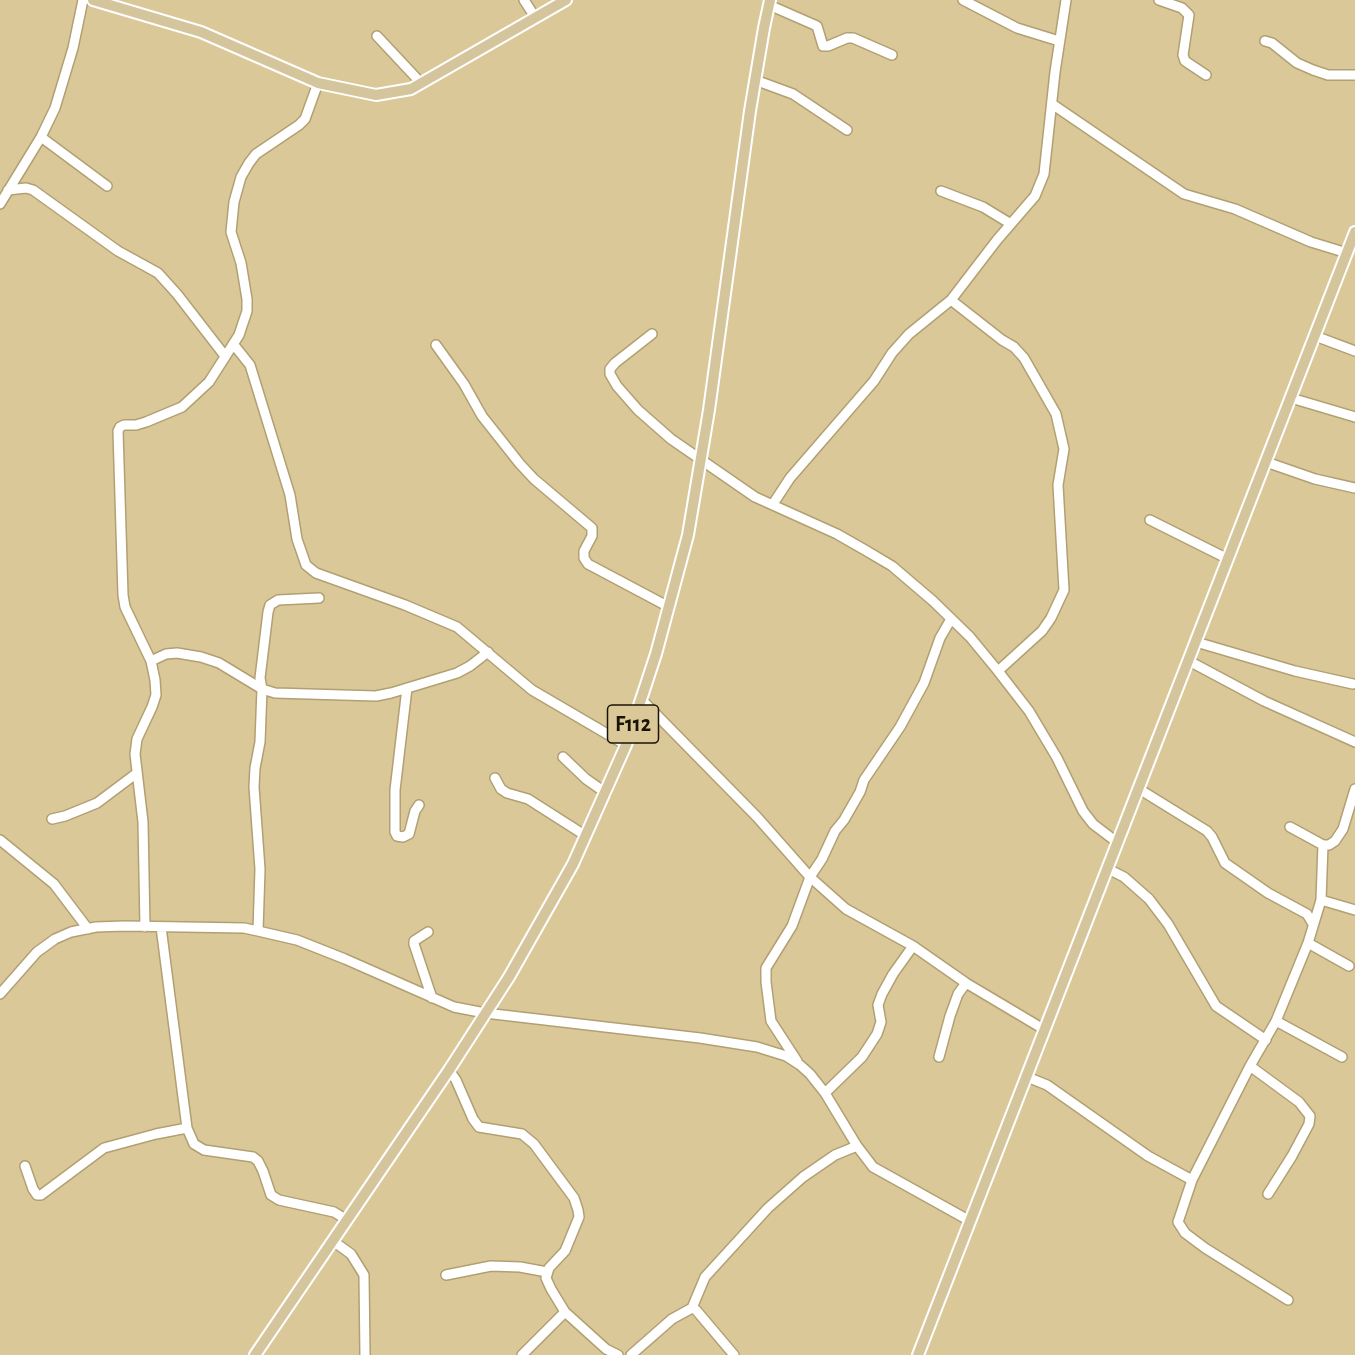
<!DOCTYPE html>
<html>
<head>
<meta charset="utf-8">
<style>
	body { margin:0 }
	canvas { display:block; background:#dac898 }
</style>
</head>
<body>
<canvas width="1355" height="1355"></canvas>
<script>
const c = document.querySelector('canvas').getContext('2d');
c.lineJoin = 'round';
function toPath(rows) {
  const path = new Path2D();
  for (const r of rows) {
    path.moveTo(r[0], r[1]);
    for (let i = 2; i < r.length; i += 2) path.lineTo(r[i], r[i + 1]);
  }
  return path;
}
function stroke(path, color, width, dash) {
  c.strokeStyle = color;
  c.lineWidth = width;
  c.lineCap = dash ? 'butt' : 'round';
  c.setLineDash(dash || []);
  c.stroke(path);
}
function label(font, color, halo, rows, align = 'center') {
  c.font = font + ' "Alegreya Sans",sans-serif';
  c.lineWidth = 4.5;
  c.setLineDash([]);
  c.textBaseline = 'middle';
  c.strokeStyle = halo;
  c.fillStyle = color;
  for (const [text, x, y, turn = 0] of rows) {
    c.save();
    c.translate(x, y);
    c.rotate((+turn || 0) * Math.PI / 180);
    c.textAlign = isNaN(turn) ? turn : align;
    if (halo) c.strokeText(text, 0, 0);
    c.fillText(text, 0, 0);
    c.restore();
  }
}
const minor = toPath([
	[524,0,535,17],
	[963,0,1017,28,1059,41],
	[1159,0,1182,8,1189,15,1183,55,1185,61,1206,75],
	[769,5,817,26,823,46,828,46,847,38,853,38,892,55],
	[377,36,421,83],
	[1265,41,1272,43,1297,63,1313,70,1328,75,1355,75],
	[755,80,793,94,847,130],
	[1052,104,1184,194,1235,209,1311,242,1347,253],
	[41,137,107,186],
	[8,190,26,188,33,190,118,251,158,273,177,294,225,356],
	[941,191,983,207,1011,224],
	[0,204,41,137,55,108,73,48,83,0],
	[951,300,1002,340,1014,347,1024,358,1056,414,1064,449,1058,485,1064,590,1051,618,1042,631,998,671],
	[652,334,615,363,610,369,610,374,617,386,638,410,671,439,755,497,837,534,865,550,892,566,933,601,970,637,998,671,1029,711,1057,758,1083,811,1093,824,1118,843],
	[1315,336,1355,351],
	[234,345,250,365,290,495,297,539,306,565,316,573,405,605,457,627,532,690,626,745],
	[436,345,464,384,482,416,520,464,534,479,592,528,592,536,584,551,584,558,588,564,669,607],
	[1291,398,1355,417],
	[1266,462,1315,479,1355,488],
	[773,504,790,478,874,381,892,353,909,334,951,300,997,240,1035,196,1044,174,1055,72,1066,0],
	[1150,520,1228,559],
	[1196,642,1295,671,1353,684],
	[151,661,166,654,177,653,201,657,219,663,262,689,275,693,376,696,391,693,457,673,470,666,488,652],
	[1189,661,1264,701,1355,742],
	[407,688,395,790,395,832,397,836,403,837,409,834,415,811,419,805],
	[642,700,757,817,810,877,846,909,913,946,966,983,1045,1030],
	[563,757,586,779,606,793],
	[495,778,501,789,507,793,528,799,586,836],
	[1139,789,1207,831,1212,837,1225,863,1268,893,1307,914,1313,924],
	[52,819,65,816,97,803,137,773],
	[1290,827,1323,845,1329,845,1335,841,1343,829,1355,789],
	[0,840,54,884,88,929],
	[1108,869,1124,877,1149,899,1168,924,1216,1006,1266,1040],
	[1321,900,1355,910],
	[145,927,143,822,135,754,137,739,152,707,156,695,155,680,151,661,125,607,123,595,118,431,120,427,124,425,136,425,146,422,182,407,209,382,239,335,247,311,247,299,241,263,231,232,234,202,241,177,249,163,256,154,299,125,305,119,318,83],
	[161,927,187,1128,194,1144,204,1150,253,1157,258,1161,263,1171,271,1195,279,1200,334,1212,347,1220],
	[258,931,260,869,254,787,255,768,260,742,262,689,260,678,268,612,270,605,278,600,319,598],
	[428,932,414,941,414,944,432,998],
	[1308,943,1349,966],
	[0,994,37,952,55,939,71,932,96,927,124,926,244,928,258,931,297,940,345,959,454,1007,485,1013,700,1038,757,1047,786,1056,800,1065,810,1074,825,1093,857,1146,873,1167,970,1221],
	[1276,1021,1342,1057],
	[939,1057,950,1016,958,994,966,983],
	[797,1061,771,1021,766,982,766,968,792,926,810,877,822,859,835,831,844,820,860,792,864,780,900,727,924,683,940,638,951,619],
	[1250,1066,1299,1102,1310,1116,1309,1124,1292,1156,1268,1194],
	[449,1070,456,1080,473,1119,479,1127,522,1134,534,1144,574,1198,578,1210,579,1217,565,1251,549,1268,546,1278,551,1289,565,1312,606,1349,618,1355],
	[1027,1077,1047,1085,1148,1156,1192,1180],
	[825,1093,862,1057,877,1034,881,1022,878,1005,882,994,893,974,913,946],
	[25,1166,33,1189,37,1195,41,1195,104,1148,156,1134,187,1128],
	[333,1241,351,1254,364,1275,365,1355],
	[446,1275,491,1266,520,1267,547,1272],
	[1288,1300,1205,1248,1185,1233,1178,1222,1192,1180,1250,1066,1276,1021,1308,943,1321,900,1323,845],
	[692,1308,696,1310,734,1355],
	[522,1355,565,1312],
	[631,1355,672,1319,692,1308,705,1277,768,1208,803,1177,835,1155,857,1146]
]);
const major = toPath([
	[93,0,201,32,318,83,376,95,411,89,566,0],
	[255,1355,449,1070,509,977,573,864,626,745,656,654,688,535,709,410,750,111,764,28,770,0],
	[918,1355,1355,232]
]);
const shields = [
	[633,724,51]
];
const shieldNames = [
	["F112",633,724]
];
stroke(minor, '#b2a072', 12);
stroke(major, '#fff', 14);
stroke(minor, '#fff', 9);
stroke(major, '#d4c59c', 10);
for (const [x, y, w] of shields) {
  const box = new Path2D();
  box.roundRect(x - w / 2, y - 19, w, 38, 4.5);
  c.fillStyle = '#dac898';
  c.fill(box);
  stroke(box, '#1b1403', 1.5);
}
label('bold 22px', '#1b1403', null, shieldNames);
</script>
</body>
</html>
